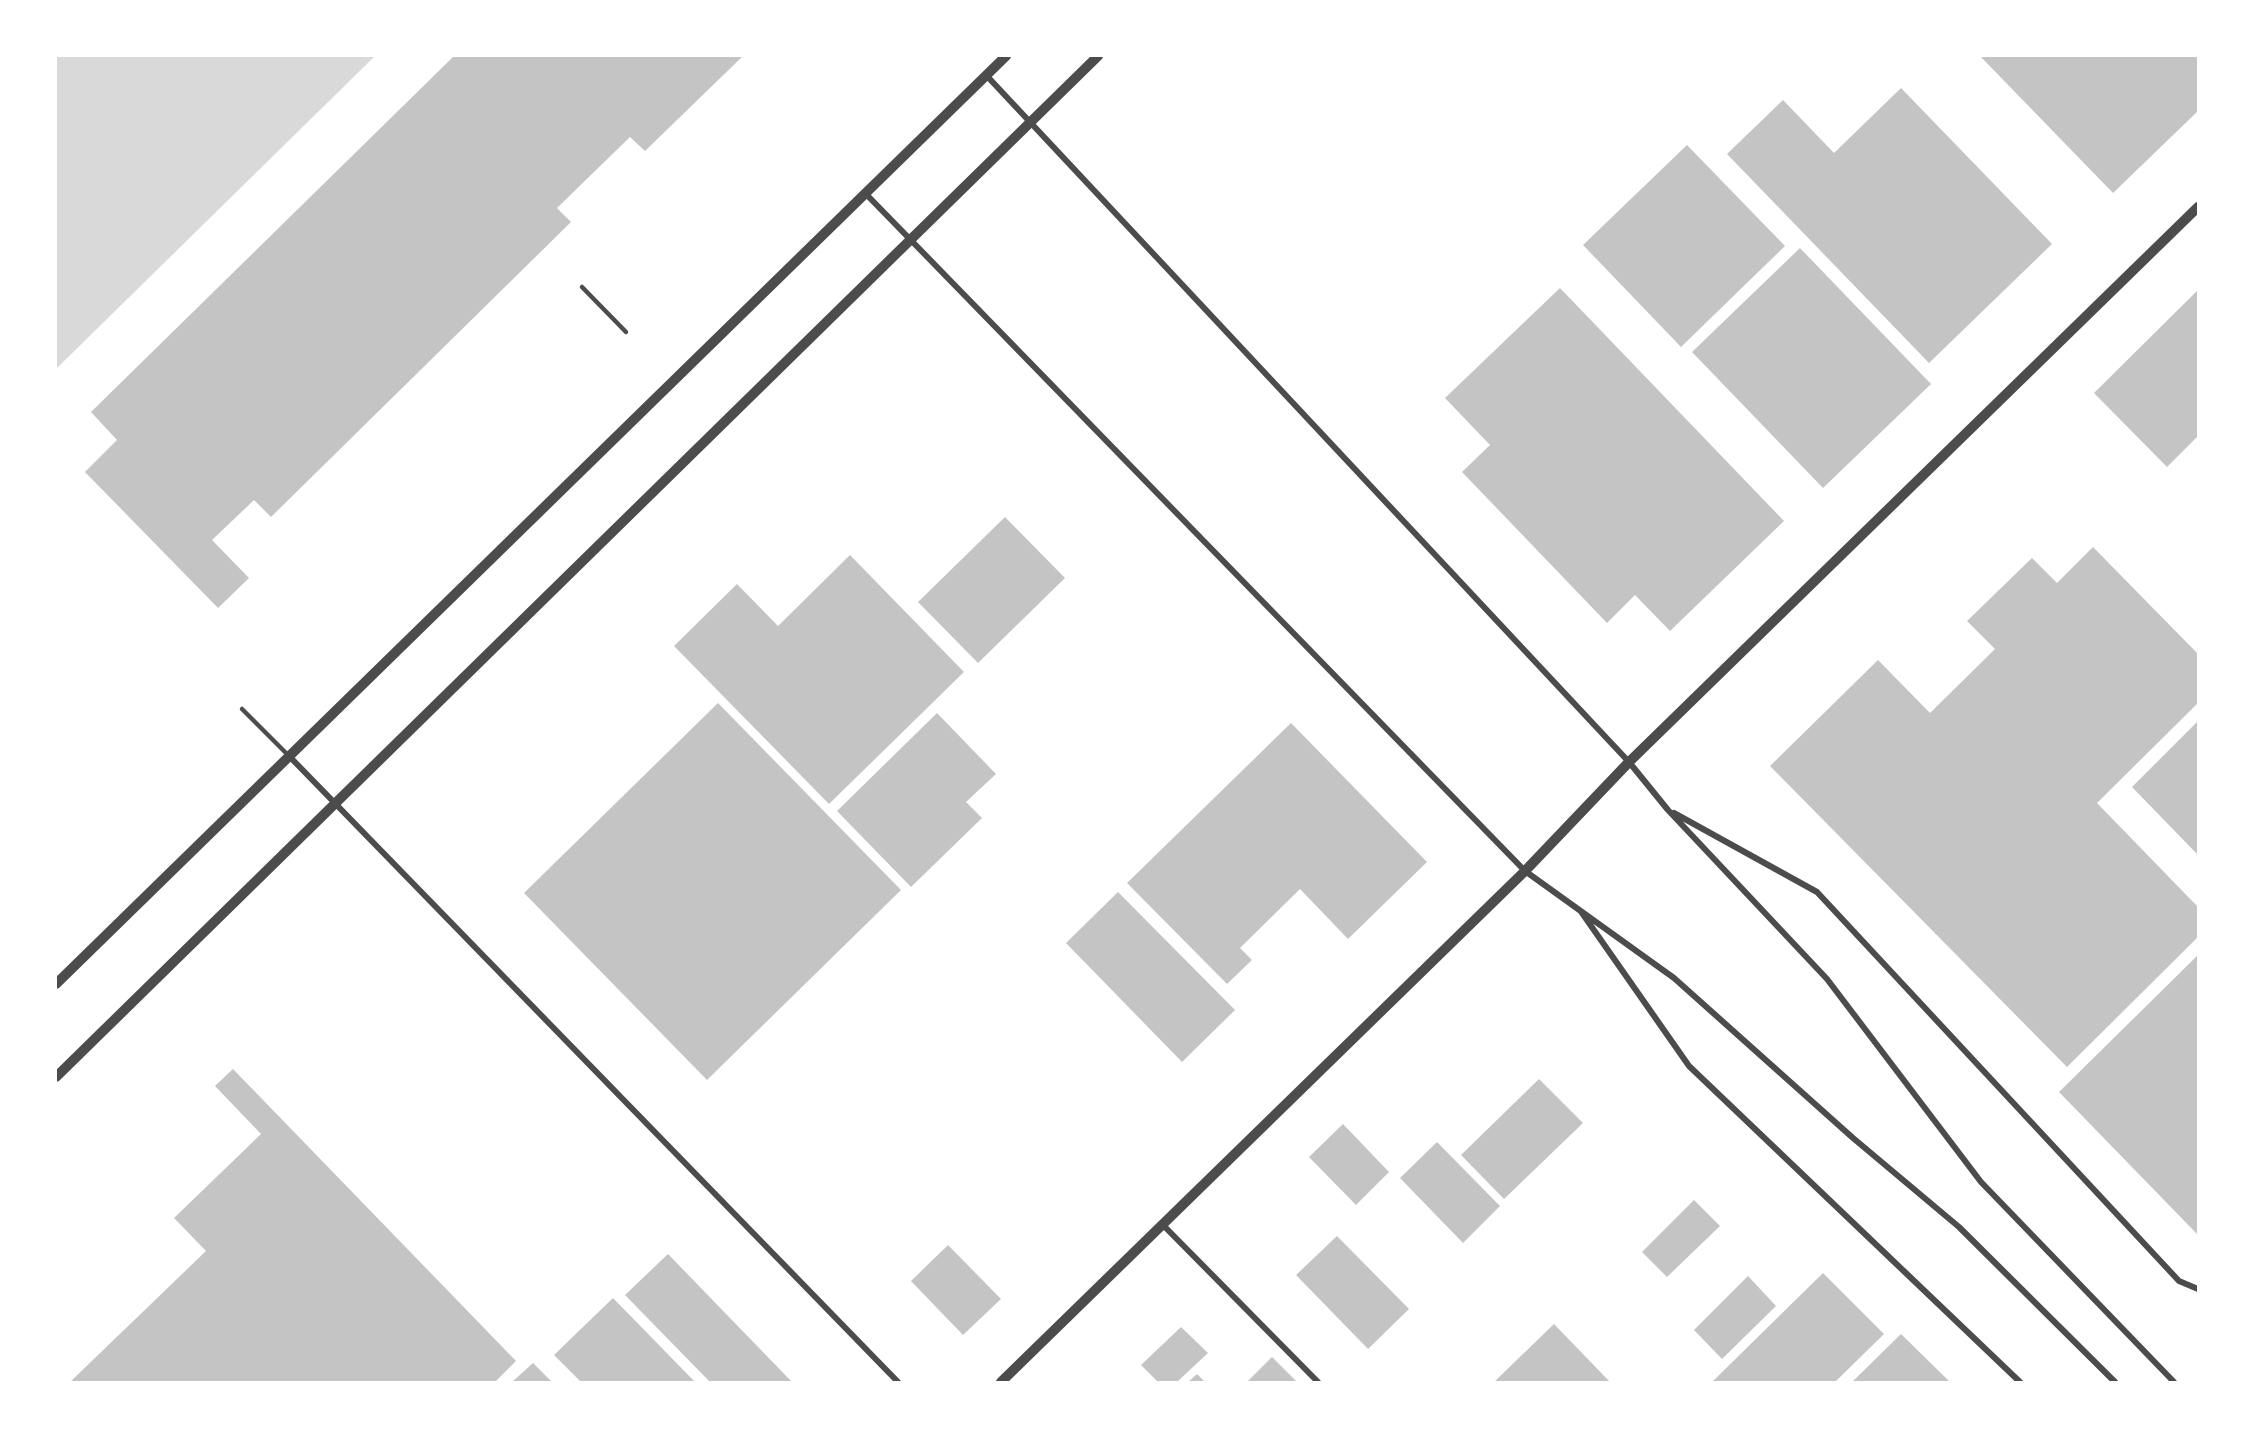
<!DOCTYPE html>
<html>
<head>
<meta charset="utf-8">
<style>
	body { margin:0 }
	#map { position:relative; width:2254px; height:1438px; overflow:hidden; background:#fff; font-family:"Alegreya Sans",sans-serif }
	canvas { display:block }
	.frame { position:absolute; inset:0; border:57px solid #fff; pointer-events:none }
</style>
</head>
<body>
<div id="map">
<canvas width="2254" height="1438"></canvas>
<div class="frame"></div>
</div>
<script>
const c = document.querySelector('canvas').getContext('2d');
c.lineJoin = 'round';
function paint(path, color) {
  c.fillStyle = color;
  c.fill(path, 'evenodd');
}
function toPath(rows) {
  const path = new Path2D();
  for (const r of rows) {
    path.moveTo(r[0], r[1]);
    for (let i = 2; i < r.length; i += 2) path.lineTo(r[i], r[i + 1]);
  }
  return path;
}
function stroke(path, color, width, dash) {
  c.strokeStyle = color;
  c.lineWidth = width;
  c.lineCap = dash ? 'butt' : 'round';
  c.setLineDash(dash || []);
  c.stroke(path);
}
const water = toPath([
	[56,56,375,56,56,369]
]);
const building = toPath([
	[454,56,743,56,645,151,630,137,557,208,571,222,271,517,254,500,212,540,249,578,218,608,85,472,117,440,91,412],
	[1980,56,2198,56,2198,111,2113,193],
	[1901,88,2052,244,1929,363,1727,154,1783,100,1834,153],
	[1687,145,1785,246,1681,347,1583,245],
	[1800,248,1931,384,1823,488,1692,352],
	[1560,288,1784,521,1670,631,1635,595,1607,623,1462,472,1490,445,1445,398],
	[2198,290,2198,436,2167,467,2094,393],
	[1005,517,1065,578,978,663,918,602],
	[2093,547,2198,654,2198,703,2097,803,2198,907,2198,937,2067,1067,1770,766,1878,660,1930,713,1995,649,1967,621,2032,558,2057,583],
	[850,555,964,672,829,804,674,646,737,584,778,626],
	[718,703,901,890,707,1080,524,893],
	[937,713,996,774,966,802,982,818,911,887,837,811],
	[2198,721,2198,855,2132,787],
	[1291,723,1427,862,1348,939,1300,889,1240,948,1252,960,1227,984,1127,883],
	[1118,892,1235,1010,1182,1062,1066,943],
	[2198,955,2198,1235,2059,1092],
	[233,1069,516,1361,495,1382,70,1382,206,1251,174,1218,261,1134,215,1086],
	[1539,1079,1583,1123,1504,1199,1461,1155],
	[1343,1124,1389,1172,1356,1205,1309,1157],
	[1437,1142,1500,1206,1463,1243,1400,1178],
	[1694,1200,1720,1226,1667,1277,1642,1252],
	[1337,1236,1409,1309,1368,1349,1296,1275],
	[948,1245,1001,1299,963,1335,911,1281],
	[668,1254,792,1382,710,1382,625,1295],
	[1823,1273,1884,1334,1835,1382,1712,1382],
	[1748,1276,1776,1306,1722,1359,1694,1330],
	[613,1298,695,1382,581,1382,554,1355],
	[1554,1324,1610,1382,1494,1382],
	[1181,1327,1208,1353,1177,1382,1158,1382,1141,1365],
	[1901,1334,1950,1382,1852,1382],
	[1272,1357,1297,1382,1247,1382],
	[533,1363,552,1382,512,1382],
	[1197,1374,1205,1382,1188,1382]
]);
const service = toPath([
	[582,287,626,332],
	[242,709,289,756]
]);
const minor = toPath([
	[986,75,1629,762,1668,810,1827,979,1981,1182,2174,1382],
	[865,193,1525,871,1674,978,1853,1138,1959,1227,2115,1382],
	[290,757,898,1382],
	[1674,813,1817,892,2179,1281,2198,1289],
	[1582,913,1689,1066,2020,1382],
	[1163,1225,1318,1382]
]);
const tertiary = toPath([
	[56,984,1006,56],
	[56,1077,1098,56],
	[1001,1382,1525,871,1629,762,2198,207]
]);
paint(water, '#d9d9d9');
paint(building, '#c4c4c4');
stroke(service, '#4c4c4c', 4.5);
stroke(minor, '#4c4c4c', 6);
stroke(tertiary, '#4c4c4c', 10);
</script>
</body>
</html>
